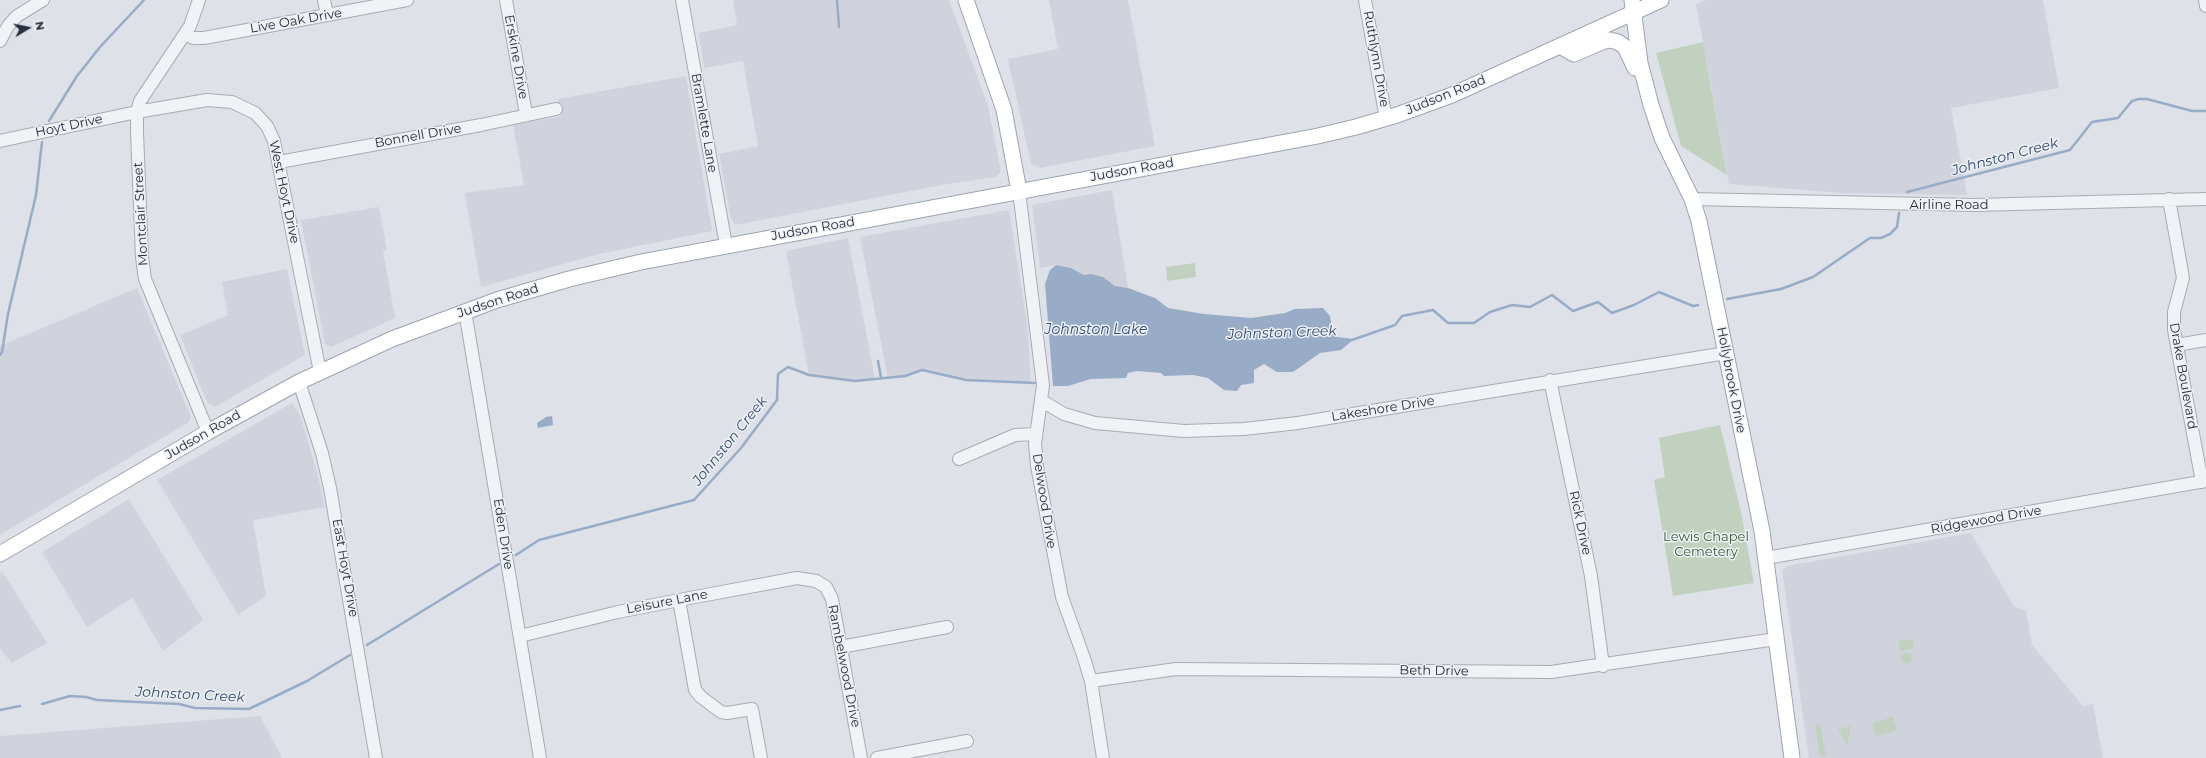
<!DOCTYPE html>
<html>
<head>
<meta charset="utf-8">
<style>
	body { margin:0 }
	#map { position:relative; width:2206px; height:758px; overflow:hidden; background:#dee1e7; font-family:Montserrat,sans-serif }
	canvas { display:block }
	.north { position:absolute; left:8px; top:8px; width:40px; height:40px; -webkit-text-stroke:3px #edf0f5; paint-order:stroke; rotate:80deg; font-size:11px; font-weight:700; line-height:16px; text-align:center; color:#272e3d }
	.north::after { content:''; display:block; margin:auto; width:14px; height:18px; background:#272e3d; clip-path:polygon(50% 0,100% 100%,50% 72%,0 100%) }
</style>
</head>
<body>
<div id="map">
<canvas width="2206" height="758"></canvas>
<div class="north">N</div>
</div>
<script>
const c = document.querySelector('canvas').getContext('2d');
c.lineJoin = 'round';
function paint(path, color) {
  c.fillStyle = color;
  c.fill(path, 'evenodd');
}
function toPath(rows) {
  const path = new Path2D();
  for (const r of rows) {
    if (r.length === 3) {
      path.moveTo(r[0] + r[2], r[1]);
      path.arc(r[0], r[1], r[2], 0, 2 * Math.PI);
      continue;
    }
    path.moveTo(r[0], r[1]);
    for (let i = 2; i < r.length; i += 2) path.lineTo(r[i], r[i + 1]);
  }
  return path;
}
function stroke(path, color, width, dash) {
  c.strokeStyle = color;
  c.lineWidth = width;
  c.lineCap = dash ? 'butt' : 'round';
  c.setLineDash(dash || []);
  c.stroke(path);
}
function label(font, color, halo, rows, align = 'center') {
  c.font = font + ' Montserrat,sans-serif';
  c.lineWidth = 3;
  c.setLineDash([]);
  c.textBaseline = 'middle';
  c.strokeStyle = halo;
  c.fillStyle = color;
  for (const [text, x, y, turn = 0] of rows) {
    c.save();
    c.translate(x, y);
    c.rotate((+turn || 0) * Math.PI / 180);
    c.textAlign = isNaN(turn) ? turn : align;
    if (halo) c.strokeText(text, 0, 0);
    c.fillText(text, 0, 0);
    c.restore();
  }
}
const built = toPath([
	[733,0,949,0,988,106,1001,172,995,177,947,184,735,225,731,218,719,154,758,146,743,61,704,68,699,33,737,25],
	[1049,0,1128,0,1155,146,1040,168,1031,164,1008,59,1058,49],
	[1705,0,2043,0,2059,88,1951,108,1967,195,1842,193,1729,184,1696,4],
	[686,76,712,231,599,254,481,287,465,193,524,185,513,125,561,116,558,99],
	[1112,190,1128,288,1115,286,1103,277,1091,274,1084,275,1071,268,1056,265,1040,268,1032,205],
	[379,207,387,250,383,251,395,318,331,347,325,344,301,220],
	[1009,210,1027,323,1031,383,966,380,922,370,905,376,888,378,860,237],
	[848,238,875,379,855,381,809,375,786,251],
	[287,269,305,355,215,407,207,402,180,335,228,315,222,282],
	[137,288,191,417,189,422,0,535,0,346],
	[292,403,300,415,317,472,325,507,253,520,266,596,238,615,157,480],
	[129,499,203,620,163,651,132,598,87,627,42,552],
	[1971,533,2014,606,2026,611,2032,645,2083,706,2093,704,2103,758,1809,758,1782,570,1787,566],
	[2,571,47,643,12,663,0,649,0,573],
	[260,716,282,758,0,758,0,736]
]);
const green = toPath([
	[1703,42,1714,105,1727,175,1681,146,1656,53],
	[1195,263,1196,277,1167,281,1166,267],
	[1720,425,1741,512,1754,583,1673,596,1654,480,1665,477,1659,438],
	[1911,639,1914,642,1913,649,1900,651,1899,641],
	[1907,658,5.5],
	[1893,717,1897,730,1876,736,1872,723],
	[1820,724,1826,756,1820,757,1815,725],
	[1851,726,1847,745,1838,729]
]);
const water = toPath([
	[1056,265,1071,268,1084,275,1091,274,1103,277,1115,286,1128,288,1155,298,1168,308,1204,314,1251,318,1285,313,1295,309,1323,308,1330,316,1332,328,1337,337,1354,339,1341,350,1320,353,1293,372,1277,372,1264,364,1254,370,1254,383,1241,385,1237,391,1224,390,1208,378,1193,375,1164,376,1161,373,1137,371,1128,373,1126,378,1091,379,1068,386,1053,386,1045,284,1050,270],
	[552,416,553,425,538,428,537,423,546,417]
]);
const stream = toPath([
	[837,0,839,27],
	[49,121,77,76,100,47,144,0],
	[1907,192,2070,150,2092,122,2118,118,2132,101,2139,99,2147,99,2192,111,2206,111],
	[1727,299,1781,289,1813,277,1870,238,1881,238,1890,234,1897,227,1899,213],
	[1352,340,1395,325,1402,316,1433,310,1448,323,1474,323,1490,312,1512,305,1530,307,1552,295,1573,311,1598,302,1612,313,1634,305,1659,292,1693,306,1698,305],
	[0,355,2,352,8,314,36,195,42,142],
	[878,361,881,378],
	[516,555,539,540,694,500,741,448,777,400,778,374,788,367,809,375,855,381,905,376,922,370,966,380,1035,383],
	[367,645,499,564],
	[42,704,70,696,86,697,97,700,179,704,195,708,249,709,307,681,350,655],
	[0,710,20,706]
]);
const minor = toPath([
	[199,0,190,26,140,101,137,112,137,132,142,257,145,279,208,432],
	[324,0,327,15],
	[506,0,526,114],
	[682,0,726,245],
	[1365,0,1386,119],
	[2205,0,2206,6],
	[185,34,193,38,204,38,407,0],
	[0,41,8,26,17,16,43,0],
	[0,141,137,112,207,100,232,102,255,113,267,126,274,141,320,372],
	[279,162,481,125,556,109],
	[1019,191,1043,385,1035,444,1037,466,1062,597,1084,658,1091,681,1103,758],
	[1692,199,1975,205,2206,199],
	[2169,199,2183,278,2174,312,2174,330,2202,482],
	[465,311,540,758],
	[2177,345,2206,340],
	[1550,380,1591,576,1603,666],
	[299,382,322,453,330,488,376,758],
	[1042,401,1064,414,1095,423,1184,431,1244,429,1298,423,1726,353],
	[959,459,1015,435,1036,434],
	[1766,558,2206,481],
	[679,600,695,690,701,697,721,712,727,713,752,709,761,758],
	[520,636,618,612,679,600,797,578,816,581,826,587,832,599,861,758],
	[841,647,947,627],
	[1091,681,1176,669,1551,672,1776,639],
	[877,758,967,741]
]);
const major = toPath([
	[966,0,1004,110,1019,191],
	[1632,0,1640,63,1651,105,1662,138,1692,199,1699,221,1762,531,1792,758],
	[1560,46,1574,54,1604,41,1610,40,1618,42,1625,47,1635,68],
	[0,554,208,432,299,382,392,339,497,300,569,279,641,262,1318,136,1356,127,1397,115,1452,95,1661,0]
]);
const streetNames = [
	["Live Oak Drive",296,21,-10],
	["Erskine Drive",516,57,80],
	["Ruthlynn Drive",1376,59,80],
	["Judson Road",1446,95,-22],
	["Bramlette Lane",704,123,80],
	["Hoyt Drive",69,126,-12],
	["Bonnell Drive",418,136,-10],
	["Judson Road",1132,170,-10],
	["West Hoyt Drive",284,192,78],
	["Airline Road",1949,205],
	["Montclair Street",141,214,-93],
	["Judson Road",813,229,-10],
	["Judson Road",498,301,-18],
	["Drake Boulevard",2183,376,80],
	["Hollybrook Drive",1731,380,79],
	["Lakeshore Drive",1383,409,-9],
	["Judson Road",203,435,-30],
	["Delwood Drive",1044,501,81],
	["Ridgewood Drive",1986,520,-10],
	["Rick Drive",1580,523,78],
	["Eden Drive",503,534,81],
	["East Hoyt Drive",345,568,80],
	["Leisure Lane",667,602,-11],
	["Rambelwood Drive",844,666,79],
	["Beth Drive",1434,671,1]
];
const parkNames = [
	["Lewis Chapel",1706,537],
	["Cemetery",1706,552]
];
const waterNames = [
	["Johnston Creek",2005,157,-15],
	["Johnston Lake",1096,330],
	["Johnston Creek",1282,333,-2],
	["Johnston Creek",730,441,-51],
	["Johnston Creek",190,695,3]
];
paint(built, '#d0d3dc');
paint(green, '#c2d1bf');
paint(water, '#99acc7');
stroke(stream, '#99acc7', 2.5);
stroke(minor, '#a7abb4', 14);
stroke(major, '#9da4b2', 17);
stroke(minor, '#f0f2f5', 12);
stroke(major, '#fff', 15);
label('13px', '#272e3d', '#edf0f5', streetNames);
label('13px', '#395935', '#edf0f5', parkNames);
label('italic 14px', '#324a70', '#edf0f5', waterNames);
</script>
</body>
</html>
